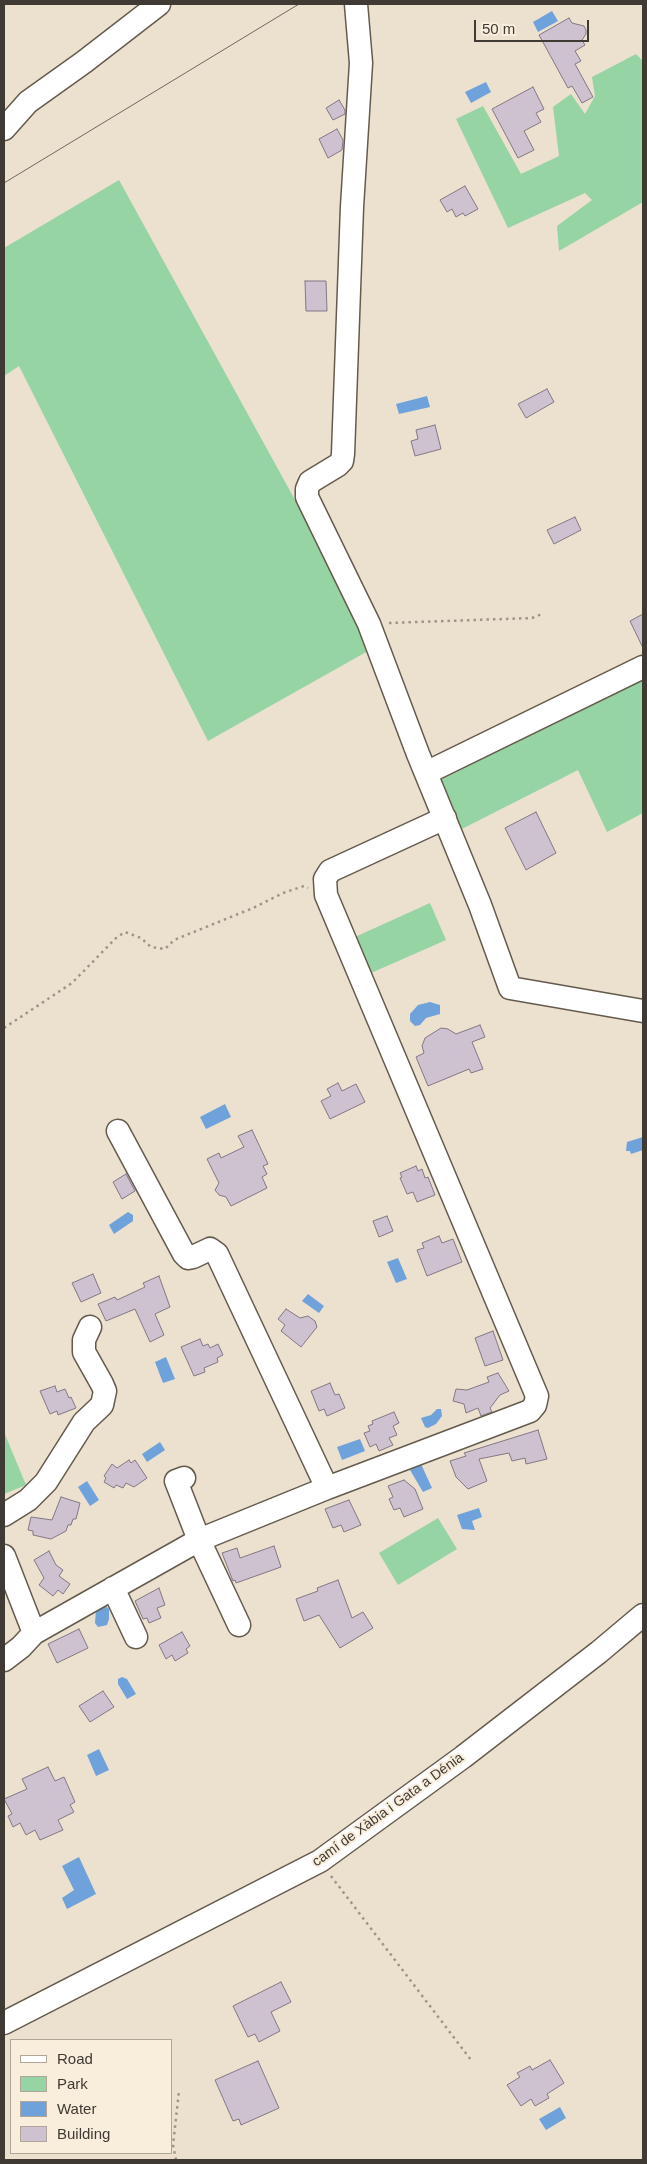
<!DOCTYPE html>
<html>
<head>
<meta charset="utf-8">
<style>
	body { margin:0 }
	#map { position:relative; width:647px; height:2164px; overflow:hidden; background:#ece0cf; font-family:Arial,sans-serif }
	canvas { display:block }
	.frame { position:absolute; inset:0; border:5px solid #3f3a34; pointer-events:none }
	.legend { position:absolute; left:10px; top:2039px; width:162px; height:115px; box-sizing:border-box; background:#f9eddc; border:1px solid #afa599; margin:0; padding:6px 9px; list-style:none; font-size:15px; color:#3f3a34 }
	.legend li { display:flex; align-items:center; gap:10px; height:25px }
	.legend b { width:25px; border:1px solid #afa599 }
	.scale { position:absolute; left:474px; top:20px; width:115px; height:22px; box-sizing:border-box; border:2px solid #3f3a34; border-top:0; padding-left:6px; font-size:15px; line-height:18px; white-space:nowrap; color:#3f3a34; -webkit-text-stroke:4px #f9eddc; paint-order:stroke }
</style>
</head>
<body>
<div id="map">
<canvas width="647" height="2164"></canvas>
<div class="frame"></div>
<ul class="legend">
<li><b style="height:6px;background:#fff"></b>Road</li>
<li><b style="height:14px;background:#96d4a3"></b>Park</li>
<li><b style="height:14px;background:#6fa2db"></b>Water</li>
<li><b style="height:14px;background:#cec1d0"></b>Building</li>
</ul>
<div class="scale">50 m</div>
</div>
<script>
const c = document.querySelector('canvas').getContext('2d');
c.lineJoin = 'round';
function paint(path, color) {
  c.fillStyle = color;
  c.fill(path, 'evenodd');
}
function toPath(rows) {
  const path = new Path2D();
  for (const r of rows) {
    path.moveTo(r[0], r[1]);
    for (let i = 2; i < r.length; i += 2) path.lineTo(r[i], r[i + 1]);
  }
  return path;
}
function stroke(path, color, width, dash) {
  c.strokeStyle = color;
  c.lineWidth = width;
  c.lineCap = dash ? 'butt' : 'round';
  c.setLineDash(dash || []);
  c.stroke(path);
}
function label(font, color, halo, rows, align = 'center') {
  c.font = font + ' Arial,sans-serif';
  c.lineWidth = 4;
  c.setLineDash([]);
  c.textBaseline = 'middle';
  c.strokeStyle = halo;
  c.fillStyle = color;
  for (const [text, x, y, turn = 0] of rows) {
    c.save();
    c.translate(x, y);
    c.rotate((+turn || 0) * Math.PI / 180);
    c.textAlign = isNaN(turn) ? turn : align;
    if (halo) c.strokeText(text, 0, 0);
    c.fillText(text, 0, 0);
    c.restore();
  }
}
const green = toPath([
	[636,54,643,61,643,202,559,251,557,226,592,200,585,193,508,228,456,119,483,106,521,174,559,156,553,107,571,94,585,114,595,96,592,77],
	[119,180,333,569,361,624,368,651,208,741,19,366,4,376,4,248],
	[643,674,643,813,607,832,578,770,454,833,438,778],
	[430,903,446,940,371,973,355,937],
	[4,1432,26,1485,4,1494],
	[438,1518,457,1549,398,1585,379,1553]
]);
const water = toPath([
	[552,11,558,21,538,32,533,22],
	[486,82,491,92,471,103,465,92],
	[427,396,430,407,399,414,396,404],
	[430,1002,440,1005,440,1014,426,1018,420,1025,415,1026,410,1021,410,1014,418,1005],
	[225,1104,231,1117,206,1129,200,1117],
	[643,1137,643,1150,631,1154,630,1151,626,1151,627,1142],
	[128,1212,133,1215,133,1221,114,1234,109,1225],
	[398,1258,407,1279,396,1283,387,1262],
	[308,1294,324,1306,319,1313,302,1301],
	[166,1357,175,1379,163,1383,155,1362],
	[437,1409,441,1409,442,1416,436,1424,428,1428,425,1427,421,1418,431,1415],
	[360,1439,365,1451,342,1460,337,1447],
	[160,1442,165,1450,147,1462,142,1454],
	[421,1464,432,1488,423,1492,410,1470],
	[87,1481,99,1500,90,1506,78,1487],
	[479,1508,482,1517,472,1521,475,1530,462,1529,457,1515],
	[104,1605,109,1609,109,1619,107,1625,98,1627,95,1623,96,1610],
	[122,1677,127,1679,136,1694,127,1699,118,1684,118,1679],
	[99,1749,109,1770,96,1776,87,1755],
	[79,1857,96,1894,67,1909,62,1898,74,1890,62,1866],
	[560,2107,566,2118,546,2130,539,2119]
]);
const building = toPath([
	[569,18,572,23,584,26,586,30,586,34,582,40,585,45,575,51,581,61,575,64,593,97,582,103,572,86,568,88,539,35,569,18],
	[533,87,544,109,536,113,541,122,524,131,534,150,518,158,492,109,533,87],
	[339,100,345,110,345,114,333,120,326,108,339,100],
	[337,129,343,140,342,150,328,158,319,139,337,129],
	[465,186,478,209,465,216,463,213,456,217,452,209,447,212,440,200,465,186],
	[305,281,326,281,327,311,306,311,305,281],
	[547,389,554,402,526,418,518,404,547,389],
	[435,425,441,449,415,456,411,441,418,439,416,430,435,425],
	[575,517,581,530,554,544,547,530,575,517],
	[643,614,643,648,630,621,643,614],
	[536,812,556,853,526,870,505,828,536,812],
	[480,1025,485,1037,472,1042,483,1069,471,1073,469,1069,428,1086,416,1057,424,1053,422,1046,425,1038,441,1028,448,1029,456,1034,480,1025],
	[338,1083,342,1091,356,1084,365,1102,330,1119,321,1101,331,1096,327,1089,338,1083],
	[252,1130,268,1164,263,1166,267,1174,262,1177,267,1188,231,1206,226,1197,219,1195,215,1190,219,1183,207,1159,219,1153,221,1158,244,1147,238,1136,252,1130],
	[416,1166,418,1171,422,1169,425,1178,428,1177,435,1195,417,1202,413,1192,407,1194,400,1178,402,1177,400,1173,416,1166],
	[126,1174,135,1191,122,1199,113,1182,126,1174],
	[387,1216,393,1231,379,1237,373,1221,387,1216],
	[439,1236,442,1243,453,1239,462,1262,427,1276,417,1250,424,1248,422,1243,439,1236],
	[93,1274,101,1293,81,1302,72,1283,93,1274],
	[159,1276,170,1307,155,1314,164,1335,150,1342,135,1309,106,1321,98,1304,115,1297,117,1300,145,1287,143,1283,159,1276],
	[286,1309,300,1318,308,1316,315,1321,317,1327,301,1347,281,1331,285,1325,278,1319,286,1309],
	[493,1331,503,1360,485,1366,475,1338,493,1331],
	[200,1339,203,1346,208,1344,210,1348,218,1344,223,1355,217,1358,218,1362,204,1368,205,1372,194,1376,181,1347,200,1339],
	[498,1373,509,1391,500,1395,490,1408,492,1412,481,1416,478,1408,466,1413,464,1404,453,1401,456,1389,467,1390,489,1382,487,1377,498,1373],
	[330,1383,335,1395,339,1394,345,1408,327,1416,324,1409,319,1411,311,1391,330,1383],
	[55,1386,57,1392,65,1389,69,1398,71,1397,76,1408,58,1415,57,1411,50,1414,40,1391,55,1386],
	[394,1412,399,1423,393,1426,397,1435,389,1438,393,1445,379,1451,376,1444,370,1447,364,1433,370,1431,368,1426,373,1424,372,1421,394,1412],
	[538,1430,547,1459,526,1464,525,1458,512,1461,509,1453,479,1459,487,1481,468,1489,456,1477,450,1461,466,1456,464,1453,538,1430],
	[129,1460,131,1463,135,1460,147,1478,134,1487,126,1483,123,1488,116,1485,114,1488,104,1482,106,1478,104,1476,112,1464,117,1468,129,1460],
	[404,1480,415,1489,423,1509,404,1517,400,1508,394,1510,389,1499,393,1497,388,1486,404,1480],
	[61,1497,80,1503,76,1519,73,1519,71,1525,68,1525,66,1531,51,1539,33,1535,33,1531,28,1530,31,1517,52,1520,61,1497],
	[349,1500,361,1525,344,1532,341,1525,333,1528,325,1509,349,1500],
	[274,1546,281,1567,236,1583,235,1580,233,1581,222,1553,237,1548,240,1558,274,1546],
	[49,1551,56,1565,63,1570,59,1576,70,1584,63,1594,58,1590,53,1596,39,1585,44,1578,34,1560,49,1551],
	[338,1580,352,1618,363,1612,373,1628,340,1648,319,1615,304,1621,296,1599,318,1591,317,1588,338,1580],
	[159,1588,165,1605,157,1608,161,1618,149,1623,147,1618,143,1619,135,1601,159,1588],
	[79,1629,88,1648,57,1663,48,1644,79,1629],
	[182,1632,190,1646,186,1649,188,1653,175,1661,172,1655,166,1659,159,1645,182,1632],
	[103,1691,114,1707,90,1722,79,1706,103,1691],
	[48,1767,55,1781,64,1777,75,1802,70,1805,74,1812,58,1820,63,1830,40,1840,35,1830,26,1835,20,1823,13,1827,8,1816,12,1814,4,1799,27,1789,22,1779,48,1767],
	[281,1982,291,2002,271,2012,280,2031,259,2042,255,2034,248,2037,233,2006,281,1982],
	[550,2060,564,2083,547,2094,549,2098,535,2106,531,2099,521,2106,507,2085,520,2077,517,2073,530,2066,532,2070,550,2060],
	[258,2061,279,2108,241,2125,239,2119,233,2121,215,2080,258,2061]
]);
const path = toPath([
	[389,623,532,618,542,614],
	[4,1028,72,983,116,938,125,932,141,938,151,947,165,949,174,940,253,908,283,893,304,886,308,888],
	[331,1876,471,2060],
	[176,2160,173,2145,179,2091]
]);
const minor = toPath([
	[356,4,361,63,352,207,343,454,342,461,338,465,310,482,307,489,307,497,369,624,418,754,480,905,510,988,643,1011],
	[4,129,28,102,84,62,159,4],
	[426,773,643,667],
	[118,1131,184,1254,188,1258,193,1257,210,1249,217,1254,327,1488],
	[184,1478,176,1481,199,1540,239,1625],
	[4,1515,28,1500,46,1482,84,1422,102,1405,105,1391,102,1384,84,1352,84,1340,90,1327],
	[4,1556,34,1633],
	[113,1588,136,1637],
	[4,1660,21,1647,34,1633,199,1540,327,1488,530,1411,535,1405,537,1396,326,895,325,879,330,871,445,818],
	[4,2023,320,1861,463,1757,599,1652,643,1615]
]);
const tram = toPath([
	[4,183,299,4]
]);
const streetNames = [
	["camí de Xàbia i Gata a Dénia",388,1810,-36]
];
paint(green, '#96d4a3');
paint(water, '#6fa2db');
paint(building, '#cec1d0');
stroke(building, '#837785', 1);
stroke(minor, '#655b4d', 25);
stroke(path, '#9e9589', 2.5, [2.5, 4]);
stroke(minor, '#fff', 22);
stroke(tram, '#6f685f', 1);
label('14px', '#3f3a34', '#f9eddc', streetNames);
</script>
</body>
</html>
